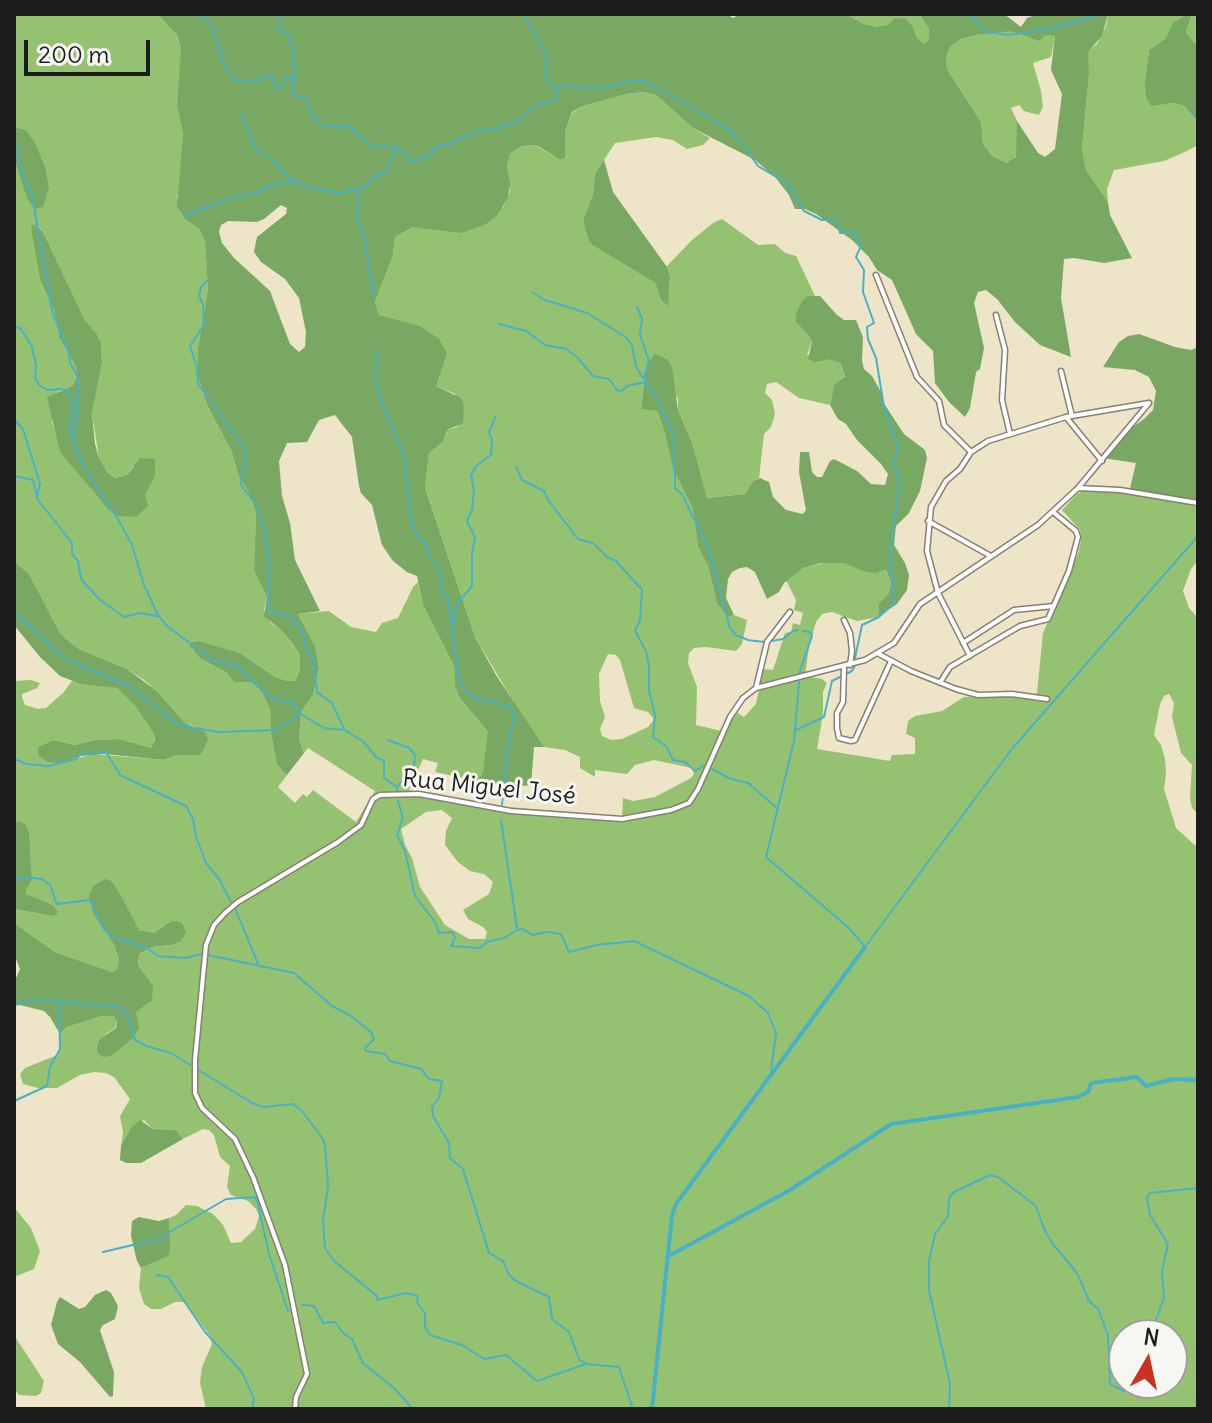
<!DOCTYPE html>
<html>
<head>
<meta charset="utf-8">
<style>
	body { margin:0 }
	#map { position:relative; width:1212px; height:1423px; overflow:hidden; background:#eee4c8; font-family:Delius,sans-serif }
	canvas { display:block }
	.frame { position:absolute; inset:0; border:16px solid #1c1c1c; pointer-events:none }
	.north { position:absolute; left:1108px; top:1319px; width:80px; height:80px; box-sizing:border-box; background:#f6f6f2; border:2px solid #9f9f9c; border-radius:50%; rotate:9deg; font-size:22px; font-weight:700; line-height:32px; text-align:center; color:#1c1c1c }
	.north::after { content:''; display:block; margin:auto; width:28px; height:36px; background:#c8321e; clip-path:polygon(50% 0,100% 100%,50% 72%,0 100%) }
	.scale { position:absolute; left:24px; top:40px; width:126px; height:36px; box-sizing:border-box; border:4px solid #1c1c1c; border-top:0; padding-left:10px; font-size:24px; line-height:28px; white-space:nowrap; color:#1c1c1c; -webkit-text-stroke:6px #f6f6f2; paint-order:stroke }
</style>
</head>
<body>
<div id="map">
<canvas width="1212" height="1423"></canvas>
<div class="frame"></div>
<div class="north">N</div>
<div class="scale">200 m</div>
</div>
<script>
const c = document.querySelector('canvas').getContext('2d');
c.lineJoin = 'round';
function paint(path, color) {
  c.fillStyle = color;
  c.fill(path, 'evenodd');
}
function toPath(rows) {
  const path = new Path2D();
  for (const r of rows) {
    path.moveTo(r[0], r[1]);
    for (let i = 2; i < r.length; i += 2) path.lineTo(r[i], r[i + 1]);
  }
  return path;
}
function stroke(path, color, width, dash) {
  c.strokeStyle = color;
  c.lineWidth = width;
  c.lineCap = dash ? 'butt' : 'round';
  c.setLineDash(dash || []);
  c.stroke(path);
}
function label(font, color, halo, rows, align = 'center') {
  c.font = font + ' Delius,sans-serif';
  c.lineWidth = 6;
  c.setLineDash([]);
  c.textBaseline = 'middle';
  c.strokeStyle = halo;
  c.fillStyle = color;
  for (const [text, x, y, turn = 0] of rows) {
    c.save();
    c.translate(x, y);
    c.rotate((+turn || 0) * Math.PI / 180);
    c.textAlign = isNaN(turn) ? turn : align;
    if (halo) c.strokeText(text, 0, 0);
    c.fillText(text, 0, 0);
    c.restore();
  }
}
const green = toPath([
	[14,14,157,14,177,35,181,49,181,66,177,106,183,134,180,190,177,197,186,220,199,229,205,241,207,271,208,289,198,347,198,377,208,407,231,450,239,477,248,491,256,513,254,569,267,597,264,610,270,622,284,633,300,655,300,670,295,681,287,681,275,677,240,653,198,642,201,659,226,672,234,682,254,682,259,686,271,712,271,733,277,765,287,775,278,787,295,803,303,794,307,797,313,790,356,822,375,791,308,748,304,753,299,740,301,712,313,695,319,668,315,646,298,614,329,611,351,627,376,632,382,623,398,618,413,587,418,582,423,605,454,666,455,686,459,697,488,732,488,746,483,772,477,781,435,772,438,763,423,759,409,790,474,804,622,817,623,798,633,801,655,797,691,778,694,774,692,768,654,760,635,765,627,774,595,770,595,777,580,768,580,757,565,750,544,747,525,721,475,637,425,488,429,453,443,442,447,430,457,427,455,394,436,386,397,321,379,315,375,302,393,255,395,237,413,227,425,227,503,207,510,192,507,166,510,154,520,147,530,145,537,146,560,160,565,158,565,132,569,121,572,113,583,106,626,94,643,92,656,95,693,128,710,138,703,145,687,149,673,140,656,137,615,143,597,171,593,194,583,220,592,245,655,283,661,300,667,305,670,282,667,266,692,240,713,223,722,219,758,245,775,244,785,253,796,256,815,296,808,296,808,333,812,342,807,355,836,360,841,363,845,375,834,386,830,405,799,398,776,382,767,384,765,393,772,400,775,414,771,427,764,434,759,478,753,481,745,494,707,498,693,445,678,410,678,398,646,365,641,408,657,411,664,430,673,469,693,509,698,547,708,566,717,604,729,617,734,615,747,620,742,644,736,651,706,647,694,648,689,653,688,663,697,687,696,725,721,731,731,709,744,717,756,704,763,669,773,670,785,633,791,632,793,623,800,625,803,613,794,610,796,600,786,580,792,576,803,568,831,561,886,569,891,583,889,593,878,610,878,617,857,621,832,612,822,614,816,622,809,647,805,676,822,679,827,683,823,692,823,714,817,749,890,761,892,755,915,754,915,738,906,734,908,721,915,716,942,711,964,697,998,695,1025,697,1037,693,1043,633,1078,554,1081,541,1080,530,1062,510,1077,494,1083,491,1105,490,1198,503,1198,560,1191,569,1183,591,1189,608,1198,618,1198,814,1192,808,1190,798,1192,765,1181,753,1172,717,1174,703,1169,694,1164,696,1160,704,1154,735,1161,745,1165,759,1166,774,1164,789,1176,828,1198,848,1198,1409,366,1409,365,1407,361,1409,206,1409,200,1383,202,1367,212,1344,210,1336,185,1302,175,1302,161,1309,151,1309,144,1304,139,1288,141,1268,161,1259,170,1239,169,1218,176,1215,186,1205,197,1206,213,1214,223,1225,231,1243,241,1242,255,1229,259,1216,256,1209,248,1201,231,1195,227,1187,230,1166,220,1157,214,1135,209,1130,203,1129,183,1139,176,1130,153,1129,144,1120,130,1129,121,1146,123,1132,120,1116,130,1099,114,1077,106,1073,94,1072,80,1075,57,1088,38,1088,23,1084,20,1074,25,1068,55,1056,59,1053,60,1034,67,1027,102,1016,115,1016,117,1021,115,1028,106,1034,97,1046,141,1006,153,985,138,965,139,954,152,947,171,945,171,921,154,933,139,930,135,926,119,892,94,915,114,945,119,959,117,969,112,972,55,952,14,923,14,909,52,916,57,910,53,905,26,895,26,890,32,880,30,853,18,821,14,823,14,681,31,680,40,683,37,688,22,694,22,697,25,705,38,709,46,708,64,692,72,681,117,688,135,706,154,734,155,745,151,748,120,739,95,740,75,745,53,740,38,747,61,763,93,754,164,760,177,755,199,755,201,729,185,723,157,691,144,680,127,669,79,649,66,639,59,631,29,574,14,561,14,158,23,184,49,187,46,169,36,144,26,130,14,127],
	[37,224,43,232,85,320,97,334,101,343,102,363,92,414,99,458,107,472,115,478,127,475,133,466,155,475,145,495,98,497,62,452,52,422,57,392,74,386,77,377,76,367,59,337,54,310,40,280,31,230,33,225],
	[608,654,616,655,620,660,634,708,648,712,654,719,648,727,622,739,611,740,602,736,600,729,605,717,600,701,599,674],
	[442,810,452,818,446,831,445,845,458,862,470,871,484,874,493,882,489,894,463,910,468,919,483,927,487,932,485,939,469,939,445,925,420,887,412,858,405,845,401,829,426,812],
	[1124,1335,1172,1335,1172,1383,1124,1383],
	[846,14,919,14,929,29,929,40,924,44,917,39,913,27,889,24,877,27,864,24],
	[1108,14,1187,14,1174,23,1166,38,1149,50,1145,80,1153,105,1174,103,1184,106,1198,122,1198,145,1185,152,1164,161,1114,170,1107,189,1108,202,1086,170,1082,149,1089,74,1087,52,1097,44,1106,26],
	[1192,14,1198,14,1198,47,1186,32],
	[1011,30,1055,36,1051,57,1033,63,1041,91,1043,107,1039,115,1024,111,1019,105,1011,108,1017,121,1017,153,1014,160,1007,163,992,156,983,143,981,122,947,69,945,56,950,47,961,39,976,35],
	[14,1207,31,1228,40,1251,34,1269,14,1277],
	[14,1335,44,1381,41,1393,36,1396,19,1395,14,1389]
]);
const forest = toPath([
	[157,14,727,14,733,18,741,14,846,14,864,24,877,27,889,24,895,18,906,19,913,27,917,38,924,44,929,40,929,29,919,14,1004,14,1021,27,1027,18,1038,14,1108,14,1102,36,1088,52,1089,74,1082,149,1086,170,1108,202,1110,215,1132,258,1104,263,1074,258,1064,259,1061,298,1071,357,1040,345,1015,322,997,299,986,290,978,292,974,303,984,348,980,369,976,372,970,408,965,417,949,402,935,383,933,351,916,334,892,280,877,270,869,257,852,240,816,214,805,209,795,209,789,195,775,177,755,160,693,128,656,95,643,92,626,94,583,106,572,112,565,132,565,158,560,160,538,146,530,145,520,147,510,154,507,166,510,185,508,198,497,215,486,224,461,233,413,227,395,237,393,255,375,302,379,315,420,326,439,339,447,353,436,386,461,398,464,405,463,423,447,430,443,442,429,453,425,488,475,637,496,675,544,747,534,747,531,785,514,787,477,781,483,772,488,732,459,697,455,686,454,666,423,605,417,576,407,572,393,561,382,545,372,505,361,493,359,486,352,437,335,415,319,420,307,442,287,443,279,461,282,496,290,523,295,560,320,611,298,614,315,646,319,668,313,695,301,712,299,740,304,753,287,775,277,765,271,733,271,712,259,686,254,682,234,682,226,672,201,659,190,646,191,643,198,641,240,653,275,677,287,681,295,681,300,670,300,655,291,642,284,633,264,616,267,597,254,570,256,513,248,491,239,477,231,450,208,407,198,377,198,347,208,289,205,241,199,229,186,220,177,206,183,134,177,106,181,49,177,35],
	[1011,31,1040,41,1045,35,1055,36,1051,70,1062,94,1055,149,1045,157,1038,153,1017,121,1016,157,1007,163,992,156,983,143,981,122,947,69,946,56,950,47,961,39,976,35],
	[281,205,287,208,286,214,257,237,254,252,261,262,285,279,299,298,306,332,305,347,299,352,290,344,270,291,234,258,222,243,219,232,221,225,228,221,257,222,264,219],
	[1187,14,1192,14,1186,32,1198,47,1198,122,1184,106,1174,103,1151,106,1146,97,1145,80,1149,50,1166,38,1173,23],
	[14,127,26,130,36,144,46,169,49,187,43,207,35,209,27,198,14,158],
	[604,160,613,192,667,267,670,277,668,306,661,300,655,283,592,245,588,238,583,220,593,194,596,172],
	[36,224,43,232,85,320,97,334,101,343,102,363,92,414,95,444,99,458,107,472,115,478,127,475,140,458,155,459,155,476,145,495,148,506,136,517,119,516,109,510,60,452,47,397,73,386,77,377,76,367,59,337,54,310,40,280,31,230,32,225],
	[808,296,820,296,837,315,844,320,856,320,863,337,862,361,864,369,872,376,881,392,883,402,904,434,925,450,927,458,920,491,909,513,896,526,895,535,894,545,905,563,909,575,907,590,897,604,878,617,879,604,889,593,891,583,886,569,876,573,863,571,844,563,821,563,803,568,784,583,779,592,767,599,755,572,747,567,740,568,732,572,728,579,726,598,734,615,729,617,717,604,708,566,698,547,693,509,673,469,664,430,657,411,641,409,646,365,655,354,668,360,672,367,678,410,693,445,707,498,745,494,753,481,760,478,769,482,773,497,786,510,803,514,806,510,799,472,800,452,809,452,812,472,817,477,822,477,830,461,834,459,857,471,871,484,885,485,888,474,881,464,857,440,846,424,838,419,830,405,834,385,845,376,841,363,829,359,815,362,808,359,812,342,808,334,796,322,796,314,802,301],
	[1139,334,1175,347,1191,350,1198,347,1198,503,1129,493,1136,463,1102,458,1126,432,1144,419,1153,410,1156,391,1149,377,1135,370,1103,367,1119,342,1128,336],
	[14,561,29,574,59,631,66,639,79,649,127,669,157,691,185,723,205,732,208,739,203,751,199,755,177,755,164,760,104,754,81,756,61,763,48,762,38,755,38,747,53,740,75,745,95,740,120,739,151,748,155,741,154,734,135,706,117,688,81,684,60,676,40,657,14,625],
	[18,821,25,824,29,833,32,880,26,890,26,894,53,905,57,910,57,914,52,916,14,909,14,823],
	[105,879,111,881,119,892,139,930,154,933,171,921,176,921,182,923,186,932,181,941,171,945,152,947,139,954,138,965,153,985,152,1000,136,1012,139,1028,133,1038,111,1056,103,1057,97,1052,97,1046,100,1039,116,1028,117,1021,114,1016,102,1016,67,1027,60,1034,50,1017,44,1011,20,1005,14,1006,14,983,20,969,14,954,14,923,55,952,112,972,117,969,119,959,114,945,94,915,89,896,93,886],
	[140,1120,153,1129,176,1130,183,1139,141,1163,126,1163,120,1160,121,1146,130,1129],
	[139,1217,159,1221,169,1218,170,1239,170,1251,168,1256,141,1268,137,1261,131,1236,132,1221],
	[106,1290,111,1293,118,1306,115,1319,103,1325,100,1330,114,1372,113,1396,110,1397,80,1362,58,1344,51,1325,57,1302,60,1297,79,1309,85,1307,95,1295]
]);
const stream = toPath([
	[166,14,178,14],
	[197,14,207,20,213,28,226,70,233,75,235,81,257,80,273,75,274,85,277,88,281,88,285,78,292,78,294,82],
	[280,14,279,29,289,36,295,57,293,95,306,99,314,118,325,126,350,127,362,139,374,146,392,146,402,150,411,162,429,156,439,144,449,144,478,131,497,128,516,122,535,106,556,100,558,90],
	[524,14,547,56,546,78,552,87,559,89,568,85,598,89,637,80,646,82,726,127,743,145,758,166,788,184,804,211,822,220,835,219,838,223,840,233,854,233,858,236,860,248,856,257,864,270,863,292,874,323,867,327,868,339,876,358,884,407,898,447,894,465,900,478,890,555,894,603,879,617,862,625,855,658],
	[969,14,985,31,1007,35,1050,29,1100,14],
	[241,114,256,150,273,160,290,179,311,188,342,193,364,187,377,175,386,172,395,149],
	[1193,114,1198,112],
	[14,140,23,176,32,195,52,311,69,353,70,363,77,375,79,392,74,439],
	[359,191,357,216,364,236,374,296],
	[184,216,234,197,254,194,269,186,296,181],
	[207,281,201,287,199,296,203,304,204,325,190,346,197,367,198,384,246,450,241,485,257,506,263,523,268,557,268,608,270,611,292,618,303,632,306,650,313,657,317,692,332,703,344,729],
	[532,292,545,300,587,313,627,338,632,345,636,367,659,402,669,425,675,444,675,488,682,494,709,550,730,628,736,635,748,640,764,642],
	[637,307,642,319,640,335,649,361,644,378],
	[499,324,526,331,545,345,566,349,577,357,593,376,609,379,617,390,622,391,627,386,645,382],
	[14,326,21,329,32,347,36,365,35,377,39,385,47,390,61,389,68,391,74,408,70,426,76,450,86,471,116,516,132,545,144,585,158,615,167,626,214,661,236,665,269,697,294,704,301,714,324,728,344,730,363,741,376,757,384,761,384,778,397,787],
	[377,350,375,377,377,391,404,455,411,521,419,539,426,545,428,554,439,568,442,591,448,598,459,680,465,691,475,698,509,706,515,715,507,750,502,805],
	[14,419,23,429,33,461,40,484,37,496],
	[516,467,522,480,544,491,548,500,578,539,593,543,607,557,616,561,642,590,640,620,635,631,646,651,649,666,649,690,655,715,653,737,666,746,673,760,685,762,695,771,703,766],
	[14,476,33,480,38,500,72,543,72,554,78,561,81,579,99,599,124,617,140,613,157,616],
	[14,612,64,658,130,687,179,725,218,732,274,730,301,714],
	[452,630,457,604,472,586,472,553,475,538,467,521,472,510,474,491,471,475,476,466,491,455,492,440,489,432,496,416],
	[771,641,783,639,793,631,798,630],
	[799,674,812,636,810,632,803,631],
	[799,682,794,741,766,857,850,929,865,947,1011,750,1198,536],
	[796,730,824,717,832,681,852,671,855,665],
	[388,740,409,748,415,755,414,765,397,787,397,792],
	[15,759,26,764,49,766,76,759,81,754,106,752,120,775,186,806,193,819,196,837,206,863,219,879,231,902],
	[712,769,731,779,748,783,777,808],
	[398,801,403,818,397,835,405,851,415,896,435,922,439,933,453,932,455,938,451,946,480,948,487,942,504,938,517,930],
	[501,820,517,928],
	[14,880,25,877,42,879,50,885,57,904,90,900,104,929,110,936,147,948,158,956,186,958,201,954],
	[235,908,258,964],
	[518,930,522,929,533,935,547,932,561,934,569,952,597,945,634,941,749,996,768,1013,776,1033,771,1070,774,1072],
	[208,955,294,973,332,1006,351,1016,371,1032,374,1039,365,1048,366,1051,385,1054,390,1061,421,1069,429,1079,442,1081,439,1098,432,1107,433,1116,449,1143,450,1158,463,1169,489,1253,503,1261,509,1275,516,1281,549,1297,552,1319,569,1332,579,1359,585,1363],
	[14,1003,42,1000,120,1007,127,1014,135,1040,146,1046,171,1053,190,1065],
	[197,1069,252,1103,263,1107,293,1104,302,1111,323,1139,325,1146,328,1186,323,1221,325,1248,334,1261,377,1296,377,1300,406,1293,418,1296,417,1303,425,1313,425,1327,430,1335,462,1345,484,1359,506,1355,537,1381,586,1364,619,1367,633,1409],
	[14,1101,47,1086,50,1067,60,1049,59,1003],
	[103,1252,158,1239,226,1199,254,1197,257,1200,269,1254,288,1311],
	[157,1275,168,1277,205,1332,242,1372,254,1399,252,1409],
	[302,1305,314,1306,323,1323,335,1322,344,1334,352,1339,363,1363,395,1389,413,1409],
	[1153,1335,1155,1323,1164,1298,1162,1271,1168,1244,1150,1215,1147,1198,1150,1193,1198,1188],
	[949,1409,950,1384,929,1290,929,1261,935,1234,948,1216,949,1198,954,1192,990,1175,998,1177,1036,1206,1044,1229,1052,1243,1077,1273,1089,1301,1098,1309,1108,1335,1110,1384,1124,1391,1134,1389,1142,1383]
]);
const canal = toPath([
	[667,1257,790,1190,891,1124,1078,1097,1088,1092,1091,1083,1137,1077,1146,1086,1173,1079,1198,1080],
	[652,1409,672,1215,676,1204,865,947]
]);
const minor = toPath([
	[876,275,917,377,939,401,944,425,971,452],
	[996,315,1005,350,1002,400,1010,434],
	[1061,371,1072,416],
	[1066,417,1102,461],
	[1078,488,1120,490,1198,503],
	[928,521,989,555],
	[844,620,850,633,852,651,850,665],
	[963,643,1014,610,1054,606],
	[877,653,911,671,956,689,978,695,1012,694,1047,699],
	[970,656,938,593,927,551,931,507,946,481,960,469,971,452,988,441,1066,417,1149,403],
	[844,667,843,702,837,713,837,728,839,738,851,741,855,740,891,661],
	[941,681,950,667,1020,626,1048,619,1069,571,1078,537,1076,531,1053,512],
	[756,688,767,642,790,612],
	[295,1409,296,1397,307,1374,285,1265,253,1177,235,1139,202,1108,195,1093,195,1060,206,945,214,925,225,913,238,902,338,842,361,825,373,799,380,795,419,794,511,811,622,819,671,810,689,803,698,789,730,717,743,698,756,688,865,660,894,643,920,604,1038,525,1078,488,1149,403]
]);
const streetNames = [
	["Rua Miguel José",489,788,6]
];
paint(green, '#95c270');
paint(forest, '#78a862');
stroke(stream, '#48b1c7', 2);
stroke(canal, '#48b1c7', 4);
stroke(minor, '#858072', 7);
stroke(minor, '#fff', 4);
label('24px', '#1c1c1c', '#f6f6f2', streetNames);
</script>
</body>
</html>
